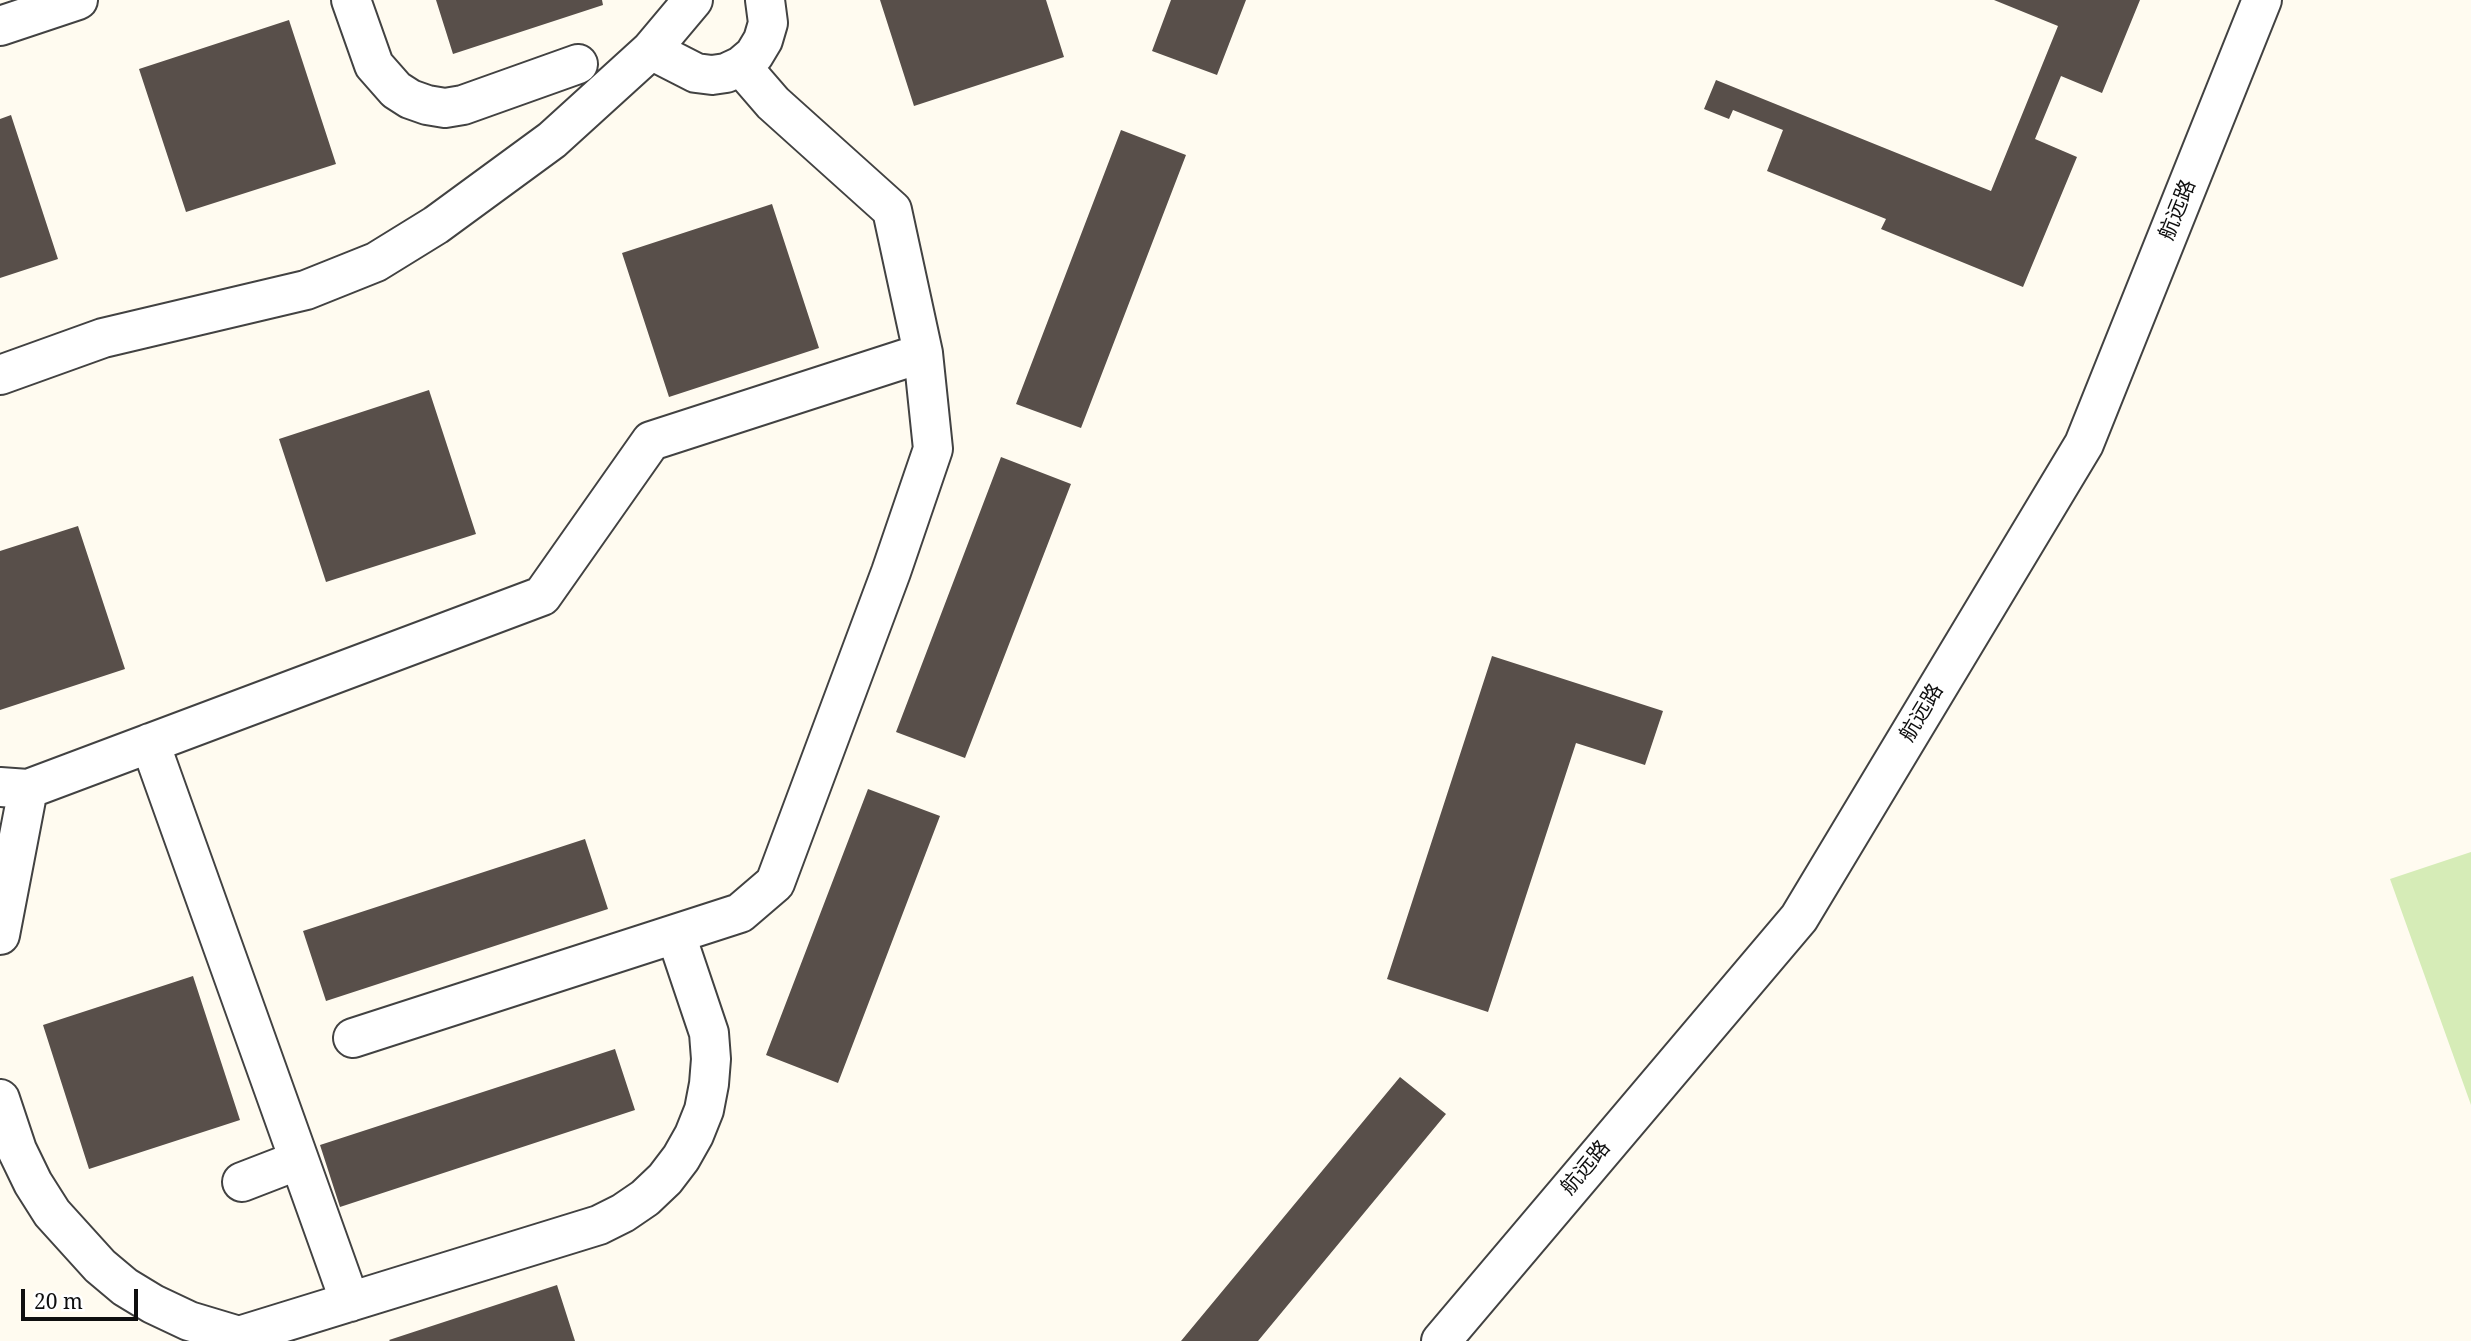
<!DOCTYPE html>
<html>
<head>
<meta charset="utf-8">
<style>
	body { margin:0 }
	#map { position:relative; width:2471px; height:1341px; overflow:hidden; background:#fffbf0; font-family:"Noto Serif",serif }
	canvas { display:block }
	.scale { position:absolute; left:21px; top:1289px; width:117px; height:32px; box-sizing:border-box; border:4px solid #0f0f0f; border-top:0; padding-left:9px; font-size:21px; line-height:24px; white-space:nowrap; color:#0f0f0f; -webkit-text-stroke:5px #fff; paint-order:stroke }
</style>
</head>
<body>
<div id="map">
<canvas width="2471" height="1341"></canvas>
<div class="scale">20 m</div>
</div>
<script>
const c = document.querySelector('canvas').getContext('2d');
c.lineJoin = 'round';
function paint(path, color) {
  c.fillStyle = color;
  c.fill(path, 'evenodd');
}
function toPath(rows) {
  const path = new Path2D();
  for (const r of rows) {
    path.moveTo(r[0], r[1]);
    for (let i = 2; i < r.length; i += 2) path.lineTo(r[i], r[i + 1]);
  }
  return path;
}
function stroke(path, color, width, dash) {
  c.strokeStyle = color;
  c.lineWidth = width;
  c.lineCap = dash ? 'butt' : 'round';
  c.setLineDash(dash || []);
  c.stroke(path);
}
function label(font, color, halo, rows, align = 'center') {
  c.font = font + ' "Noto Serif","Noto Sans SC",serif';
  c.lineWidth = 7;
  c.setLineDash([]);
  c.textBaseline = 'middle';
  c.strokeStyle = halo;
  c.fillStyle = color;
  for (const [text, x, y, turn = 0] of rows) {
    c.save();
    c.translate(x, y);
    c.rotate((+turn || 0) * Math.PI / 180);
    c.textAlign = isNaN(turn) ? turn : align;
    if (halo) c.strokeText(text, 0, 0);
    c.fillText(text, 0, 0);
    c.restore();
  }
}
const green = toPath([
	[2471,852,2471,1105,2390,879]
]);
const building = toPath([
	[436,0,602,0,603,5,453,54],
	[880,0,1046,0,1064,57,914,106],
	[1171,0,1246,0,1217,75,1152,51],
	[1994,0,2140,0,2102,93,2061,76,2035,139,2077,157,2023,287,1881,229,1886,219,1767,171,1783,130,1733,110,1729,119,1704,109,1716,80,1991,191,2058,26],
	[289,20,336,164,186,212,139,69],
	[11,115,58,259,0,278,0,119],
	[1121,130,1186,155,1081,428,1016,404],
	[772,204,819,348,669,397,622,253],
	[429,390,476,534,326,582,279,439],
	[1001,457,1071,484,965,758,896,732],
	[78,526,125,669,0,710,0,551],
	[1492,656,1663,711,1645,765,1576,743,1488,1012,1387,979],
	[868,789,940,816,838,1083,766,1055],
	[585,839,608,909,326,1001,303,931],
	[193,976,240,1120,89,1169,43,1025],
	[615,1049,635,1110,340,1207,320,1145],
	[1400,1077,1446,1114,1258,1341,1181,1341],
	[557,1285,575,1341,390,1341,389,1340]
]);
const minor = toPath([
	[351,0,374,65,396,90,410,99,427,105,445,108,463,105,578,64],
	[0,26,78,0],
	[651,50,696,73,712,75,726,73,741,66,754,55,763,40,768,23,765,0],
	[0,375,103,338,306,290,376,262,436,225,552,140,651,50,693,0],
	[150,743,350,1302],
	[0,787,28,789,542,596,651,441,923,353],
	[0,935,28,789],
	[353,1038,740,913,775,883,891,572,933,449,923,353,892,210,773,103,741,66],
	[0,1099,17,1150,33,1183,52,1213,100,1266,125,1287,153,1304,189,1321,239,1336,599,1225,623,1213,645,1198,665,1179,681,1158,694,1135,704,1110,709,1084,711,1059,709,1033,676,935],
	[242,1182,299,1160],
	[1441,1341,1799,918,2084,444,2262,0]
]);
const streetNames = [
	["航远路",2178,210,-68],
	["航远路",1922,713,-59],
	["航远路",1586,1168,-50]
];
paint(green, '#d6ecb7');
paint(building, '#584f4a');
stroke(minor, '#424242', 42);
stroke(minor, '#fff', 38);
label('21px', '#0f0f0f', '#fff', streetNames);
</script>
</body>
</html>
